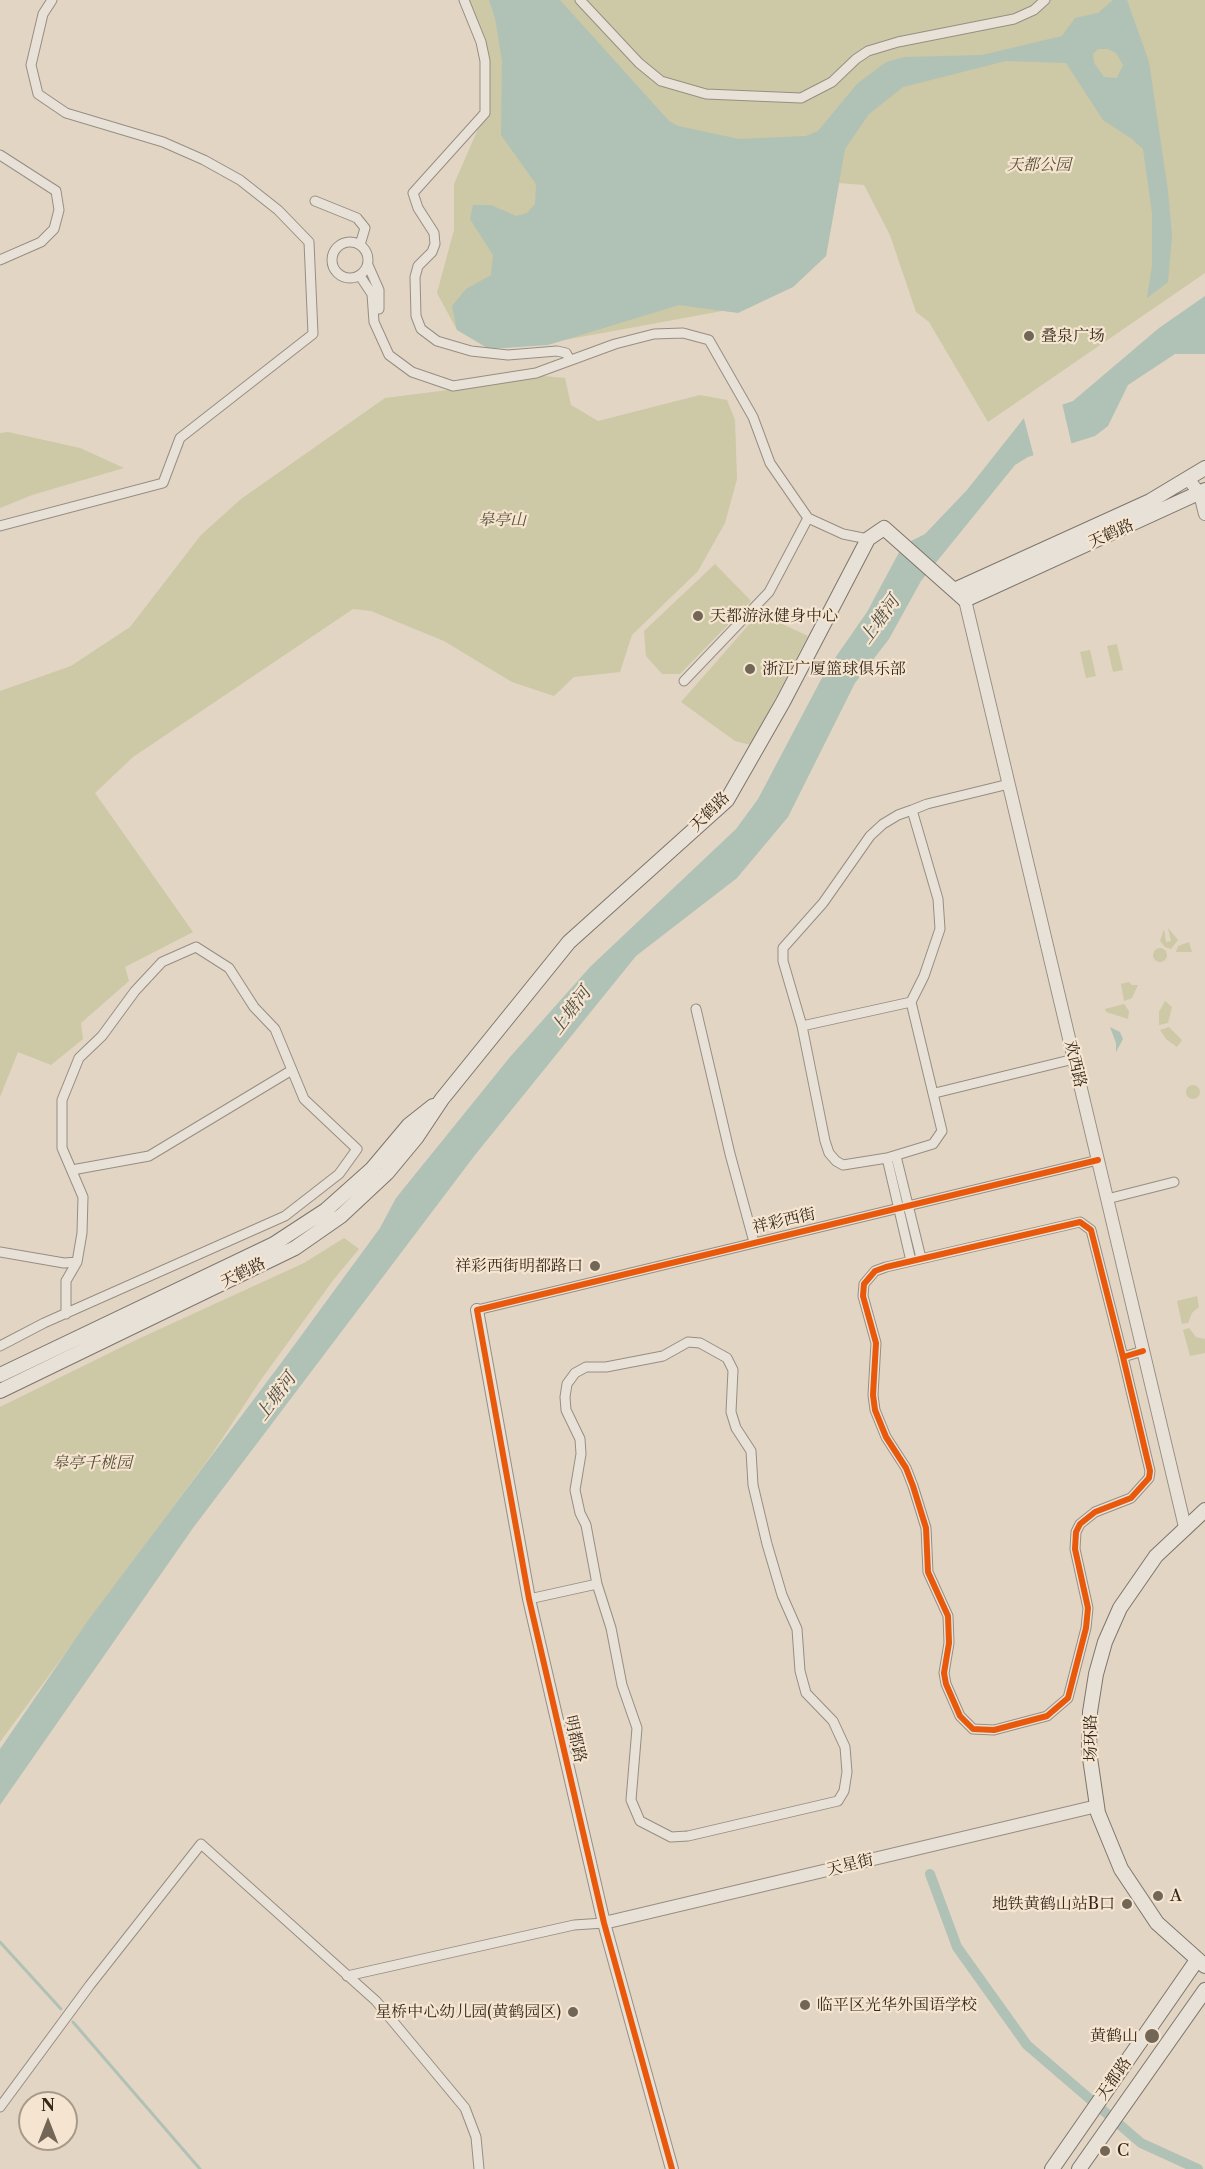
<!DOCTYPE html>
<html>
<head>
<meta charset="utf-8">
<style>
	body { margin:0 }
	#map { position:relative; width:1205px; height:2169px; overflow:hidden; background:#e2d5c3; font-family:"Libre Caslon Text",serif }
	canvas { display:block }
	.north { position:absolute; left:18px; top:2091px; width:60px; height:60px; box-sizing:border-box; background:#f5e5d0; border:2px solid #a89a88; border-radius:50%; rotate:0deg; font-size:16px; font-weight:700; line-height:24px; text-align:center; color:#352a1d }
	.north::after { content:''; display:block; margin:auto; width:21px; height:27px; background:#726657; clip-path:polygon(50% 0,100% 100%,50% 72%,0 100%) }
</style>
</head>
<body>
<div id="map">
<canvas width="1205" height="2169"></canvas>
<div class="north">N</div>
</div>
<script>
const c = document.querySelector('canvas').getContext('2d');
c.lineJoin = 'round';
function paint(path, color) {
  c.fillStyle = color;
  c.fill(path, 'evenodd');
}
function toPath(rows) {
  const path = new Path2D();
  for (const r of rows) {
    if (r.length === 3) {
      path.moveTo(r[0] + r[2], r[1]);
      path.arc(r[0], r[1], r[2], 0, 2 * Math.PI);
      continue;
    }
    path.moveTo(r[0], r[1]);
    for (let i = 2; i < r.length; i += 2) path.lineTo(r[i], r[i + 1]);
  }
  return path;
}
function stroke(path, color, width, dash) {
  c.strokeStyle = color;
  c.lineWidth = width;
  c.lineCap = dash ? 'butt' : 'round';
  c.setLineDash(dash || []);
  c.stroke(path);
}
function label(font, color, halo, rows, align = 'center') {
  c.font = font + ' "Libre Caslon Text","Noto Serif SC",serif';
  c.lineWidth = 4.5;
  c.setLineDash([]);
  c.textBaseline = 'middle';
  c.strokeStyle = halo;
  c.fillStyle = color;
  for (const [text, x, y, turn = 0] of rows) {
    c.save();
    c.translate(x, y);
    c.rotate((+turn || 0) * Math.PI / 180);
    c.textAlign = isNaN(turn) ? turn : align;
    if (halo) c.strokeText(text, 0, 0);
    c.fillText(text, 0, 0);
    c.restore();
  }
}
const green = toPath([
	[460,0,1205,0,1205,273,988,422,929,322,916,312,890,235,864,185,839,183,826,256,793,287,722,311,532,346,457,330,437,293,454,230,454,184,485,113,481,42],
	[533,375,565,378,571,405,598,421,700,395,727,400,735,420,737,479,725,523,698,571,632,635,620,672,574,677,554,696,512,682,444,641,371,611,353,609,133,757,95,793,193,932,125,967,129,981,81,1023,83,1039,51,1065,18,1052,0,1097,0,691,71,666,130,627,201,535,241,499,385,398,472,387],
	[8,432,80,448,124,468,32,495,0,508,0,433],
	[715,564,751,601,680,674,662,674,646,656,644,631],
	[759,613,808,636,751,745,735,741,681,702],
	[1117,644,1123,670,1113,672,1107,646],
	[1090,650,1096,676,1086,678,1080,652],
	[1168,928,1178,940,1171,949,1165,947,1160,941,1164,929,1166,942,1171,941],
	[1189,942,1192,952,1176,952,1178,946],
	[1160,955,7],
	[1129,982,1132,985,1138,985,1132,998,1124,1001,1121,984],
	[1165,1001,1172,1007,1168,1023,1159,1025,1159,1012],
	[1124,1004,1129,1011,1128,1019,1106,1012,1105,1009],
	[1169,1027,1182,1040,1177,1047,1166,1039,1160,1030],
	[1193,1092,7],
	[344,1238,359,1249,334,1279,260,1381,212,1454,0,1742,0,1407,136,1340,304,1263],
	[1197,1296,1199,1307,1192,1313,1188,1323,1182,1324,1177,1301],
	[1189,1328,1196,1337,1205,1339,1205,1353,1190,1356,1183,1330]
]);
const water = toPath([
	[489,0,560,0,669,121,678,126,739,139,806,136,818,131,857,84,886,62,905,57,982,55,1062,36,1075,18,1098,13,1113,0,1127,0,1149,62,1168,191,1172,236,1168,282,1147,298,1152,266,1152,213,1143,149,1132,139,1103,120,1066,63,1006,61,903,87,869,114,845,149,826,256,793,287,738,313,679,305,548,345,489,349,457,330,452,306,466,289,491,275,493,255,470,219,473,205,491,205,516,216,527,213,535,204,536,184,501,135,502,61,495,18],
	[1098,49,1108,49,1116,53,1123,65,1117,78,1104,77,1094,63,1093,54],
	[1205,296,1205,354,1175,354,1128,385,1108,426,1095,436,1028,457,1015,465,921,581,889,639,855,683,788,817,737,878,636,956,475,1155,193,1528,0,1805,0,1749,87,1622,287,1355,380,1228,396,1198,510,1057,590,967,736,829,758,799,824,674,867,612,903,545,925,534,967,490,1024,418,1073,401,1159,328],
	[1110,1027,1120,1032,1123,1039,1116,1052,1116,1043]
]);
const pier = toPath([
	[1062,403,1072,446,1034,457,1023,415]
]);
const stream = toPath([
	[0,1942,61,2009],
	[73,2022,200,2169]
]);
const canal = toPath([
	[930,1874,957,1947,1027,2045,1141,2143,1198,2169]
]);
const minor = toPath([
	[464,0,481,42,485,61,485,113,413,193,418,208,434,233,435,244,432,252,418,266,415,277,416,316,421,329,437,341,471,351,508,355,557,351,566,353,570,360],
	[580,0,639,63,661,81,706,94,801,98,832,82,856,59,868,51,898,42,1014,19,1034,10,1045,0],
	[0,155,56,191,59,210,54,229,41,242,0,260],
	[315,201,357,218,365,228,360,245],
	[350,260,18],
	[368,265,379,290,379,309],
	[360,276,372,294,374,322,389,355,412,372,453,386,536,373,615,344,654,334,683,333,709,340,753,417,770,463,808,518,843,534,868,539],
	[0,526,163,483,180,438,313,334,309,242,278,210,240,180,204,160,163,142,66,113,38,94,31,65,43,14,52,0],
	[684,681,769,592,808,518],
	[912,810,938,899,940,929,924,976,911,1002,942,1131,933,1144,887,1158,843,1165,836,1161,829,1153,825,1141,802,1026,783,961,783,948,823,903,870,836,883,824,898,815,912,810,927,804,1009,784],
	[696,1009,730,1154,754,1242],
	[802,1026,911,1002],
	[935,1093,1074,1059],
	[896,1156,921,1258],
	[887,1158,911,1261],
	[72,1170,149,1156,292,1070],
	[1107,1199,1174,1182],
	[0,1252,64,1263,77,1262,82,1233,83,1197,62,1148,62,1100,79,1058,102,1036,135,991,162,962,196,947,229,968,254,1007,275,1029,304,1099,357,1149,339,1174,285,1216,44,1323,0,1346],
	[477,1310,1098,1160],
	[66,1314,66,1281,77,1262],
	[688,1342,700,1343,727,1358,733,1370,731,1412,736,1428,751,1451,753,1485,767,1544,782,1595,797,1629,800,1671,806,1693,833,1721,845,1747,847,1772,844,1791,838,1801,688,1836,671,1837,640,1821,631,1800,637,1728,622,1685,611,1628,597,1584,586,1525,580,1513,575,1490,581,1454,580,1439,566,1410,565,1397,567,1384,575,1373,586,1367,606,1367,663,1356,688,1342],
	[1123,1357,1091,1230,1080,1222,886,1267,875,1271,864,1284,863,1296,876,1343,873,1395,875,1410,886,1437,906,1468,913,1486,926,1528,928,1572,948,1616,949,1643,944,1673,946,1684,960,1716,973,1729,994,1730,1047,1716,1068,1698,1086,1628,1088,1608,1075,1549,1076,1532,1080,1524,1095,1512,1131,1498,1149,1478,1150,1471,1123,1357,1143,1351],
	[529,1599,597,1584],
	[347,1976,574,1925,604,1923],
	[0,2107,90,1985,201,1844,376,2001,465,2108,476,2137,479,2169]
]);
const tertiary = toPath([
	[1189,480,1200,494,1205,514],
	[965,600,1185,1527],
	[477,1310,529,1599,604,1923,672,2169],
	[604,1923,1097,1806]
]);
const secondary = toPath([
	[954,590,1150,501,1205,468],
	[0,1375,274,1244,326,1210,372,1169,409,1125,433,1106],
	[0,1391,295,1248,341,1216,387,1173,416,1138,442,1099,569,942,727,800,783,702,868,539,884,528,965,600,1205,490],
	[1205,1510,1156,1556,1120,1608,1105,1642,1096,1674,1090,1712,1089,1751,1098,1813,1121,1869,1157,1923,1205,1966],
	[1052,2169,1197,1960],
	[1079,2169,1205,1990]
]);
const cycleway = toPath([
	[1123,1357,1091,1230,1080,1222,886,1267,875,1271,864,1284,863,1296,876,1343,873,1395,875,1410,886,1437,906,1468,913,1486,926,1528,928,1572,948,1616,949,1643,944,1673,946,1684,960,1716,973,1729,994,1730,1047,1716,1068,1698,1086,1628,1088,1608,1075,1549,1076,1532,1080,1524,1095,1512,1131,1498,1149,1478,1150,1471,1123,1357,1143,1351],
	[672,2169,604,1923,529,1599,477,1310,1098,1160]
]);
const markers = [
	[1029,336,6,"#726657"],
	[698,616,6,"#726657"],
	[750,669,6,"#726657"],
	[595,1266,6,"#726657"],
	[1158,1896,6,"#726657"],
	[1127,1904,6,"#726657"],
	[805,2005,6,"#726657"],
	[573,2012,6,"#726657"],
	[1152,2036,8,"#726657"],
	[1105,2151,6,"#726657"]
];
const parkNames = [
	["天都公园",1039,165],
	["皋亭山",502,520],
	["皋亭千桃园",92,1463]
];
const poiNames = [
	["叠泉广场",1041,336],
	["天都游泳健身中心",710,616],
	["浙江广厦篮球俱乐部",762,669],
	["祥彩西街明都路口",583,1266,"right"],
	["A",1170,1896],
	["地铁黄鹤山站B口",1115,1904,"right"],
	["临平区光华外国语学校",817,2005],
	["星桥中心幼儿园(黄鹤园区)",561,2012,"right"],
	["黄鹤山",1138,2036,"right"],
	["C",1117,2151]
];
const streetNames = [
	["天鹤路",1111,534,-24],
	["天鹤路",710,812,-45],
	["欢西路",1075,1064,77],
	["祥彩西街",784,1221,-13],
	["天鹤路",243,1273,-26],
	["场环路",1091,1738,-90],
	["明都路",575,1739,77],
	["天星街",850,1865,-13],
	["天都路",1114,2079,-55]
];
const waterNames = [
	["上塘河",880,620,-54],
	["上塘河",571,1011,-53],
	["上塘河",276,1397,-53]
];
paint(green, '#cdc8a5');
paint(water, '#b0c1b6');
paint(pier, '#e2d5c3');
stroke(stream, '#b0c1b6', 3);
stroke(canal, '#b0c1b6', 10);
stroke(minor, '#978e83', 11);
stroke(tertiary, '#978e83', 14);
stroke(secondary, '#7e766c', 16);
stroke(minor, '#e8e1d8', 9);
stroke(tertiary, '#e8e1d8', 12);
stroke(secondary, '#e8e1d8', 14);
stroke(cycleway, '#e8590c', 6);
for (const [x, y, r, color] of markers) {
  const dot = new Path2D();
  dot.arc(x, y, r, 0, 2 * Math.PI);
  c.fillStyle = color;
  c.fill(dot);
  stroke(dot, '#f5e5d0', 2);
}
label('italic 16px', '#574f39', '#f5e5d0', parkNames);
label('16px', '#352a1d', '#f5e5d0', poiNames, 'left');
label('16px', '#352a1d', '#f5e5d0', streetNames);
label('italic 18px', '#4e4e42', '#f5e5d0', waterNames);
</script>
</body>
</html>
